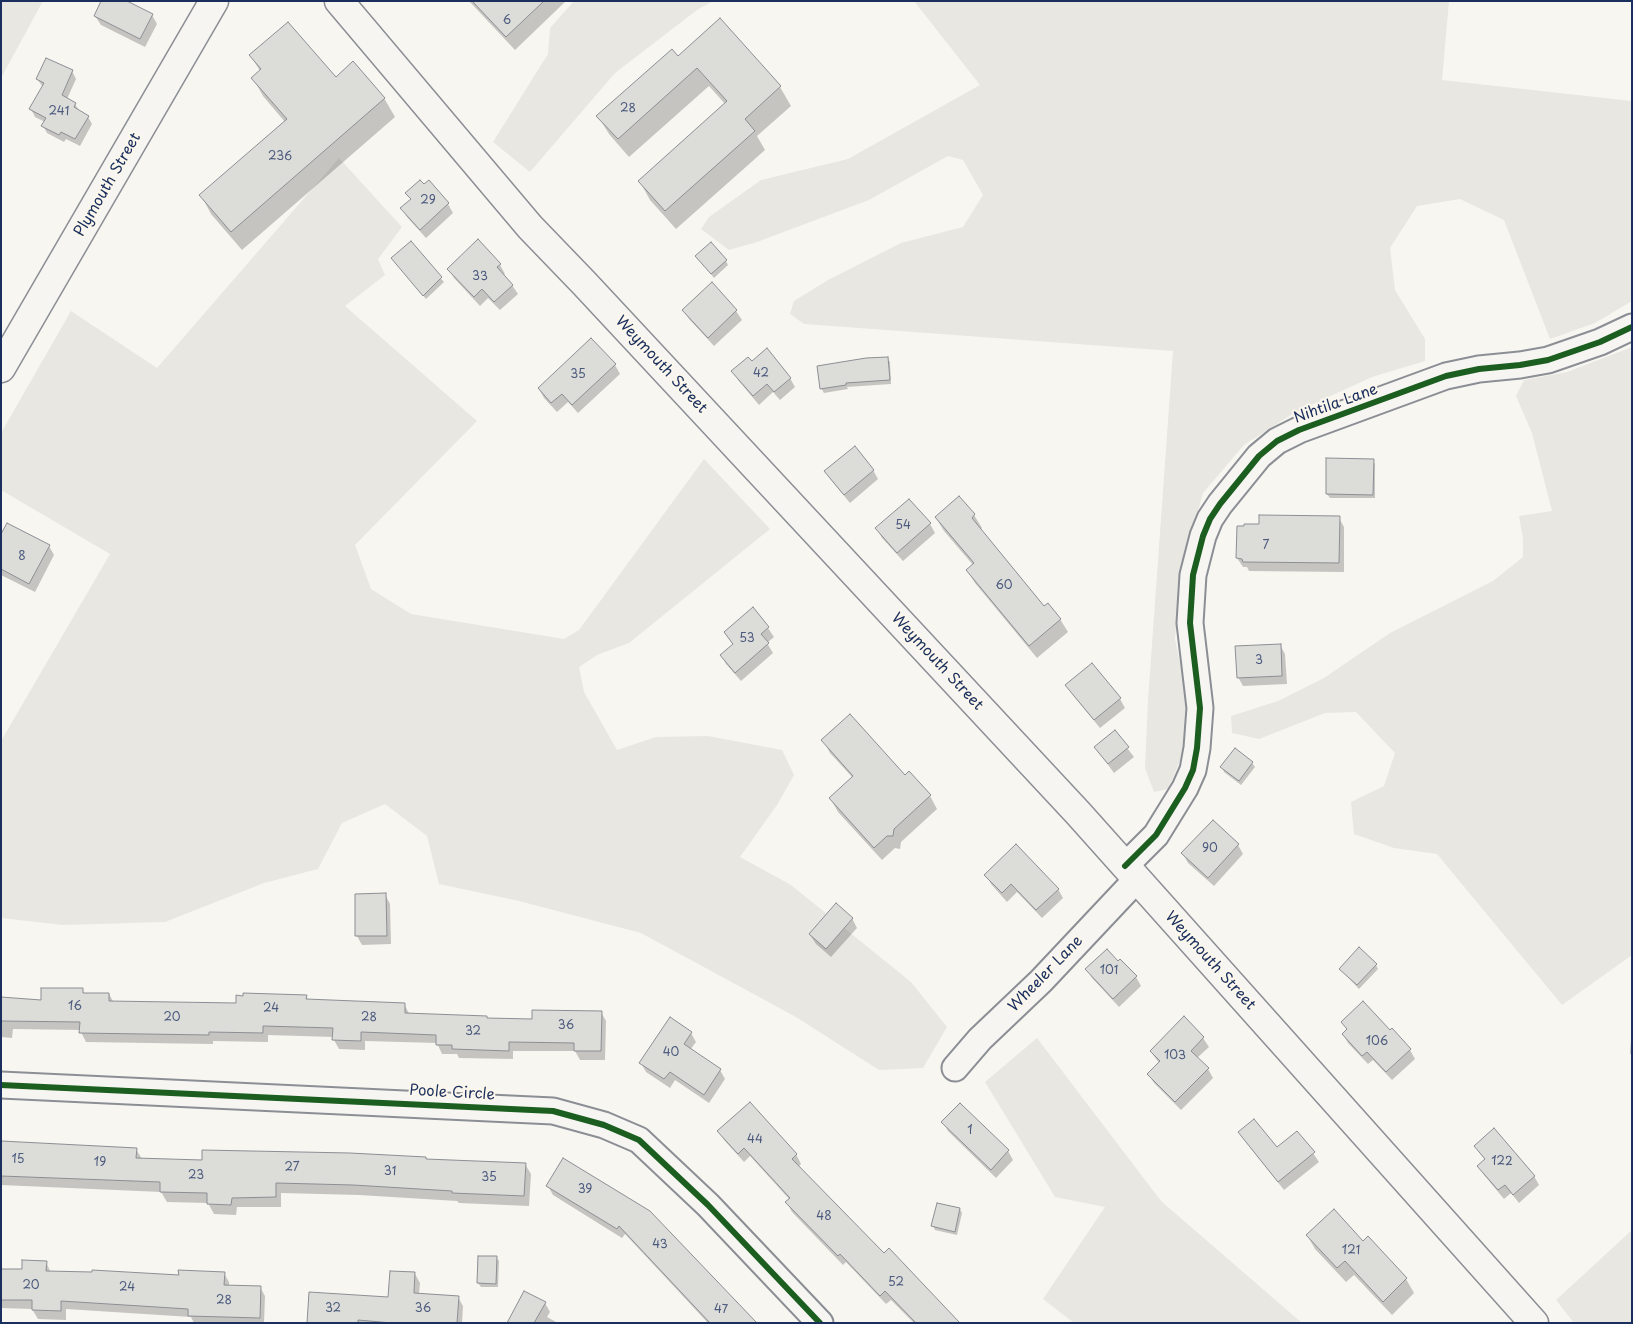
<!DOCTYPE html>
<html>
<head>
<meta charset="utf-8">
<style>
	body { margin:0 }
	#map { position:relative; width:1633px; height:1324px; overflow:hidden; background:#f8f6f0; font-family:"Playpen Sans",sans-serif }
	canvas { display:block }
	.frame { position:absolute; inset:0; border:2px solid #1b2f5e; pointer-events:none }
</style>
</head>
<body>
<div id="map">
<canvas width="1633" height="1324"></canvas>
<div class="frame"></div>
</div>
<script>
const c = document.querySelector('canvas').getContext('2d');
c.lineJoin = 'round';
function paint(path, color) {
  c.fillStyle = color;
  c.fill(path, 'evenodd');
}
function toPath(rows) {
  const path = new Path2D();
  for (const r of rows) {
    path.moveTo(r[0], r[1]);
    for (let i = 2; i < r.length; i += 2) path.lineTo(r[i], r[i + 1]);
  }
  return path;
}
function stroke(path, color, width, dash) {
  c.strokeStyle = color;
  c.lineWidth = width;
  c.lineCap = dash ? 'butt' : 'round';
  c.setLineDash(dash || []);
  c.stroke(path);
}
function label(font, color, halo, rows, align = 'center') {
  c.font = font + ' "Playpen Sans",sans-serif';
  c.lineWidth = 4;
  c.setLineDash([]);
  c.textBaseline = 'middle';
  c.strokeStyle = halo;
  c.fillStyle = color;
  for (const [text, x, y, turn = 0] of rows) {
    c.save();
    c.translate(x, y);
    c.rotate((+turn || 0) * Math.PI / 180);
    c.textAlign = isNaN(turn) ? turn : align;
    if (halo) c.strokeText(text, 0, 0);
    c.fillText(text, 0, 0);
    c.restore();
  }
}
const green = toPath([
	[1,1,43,1,1,78],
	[574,1,713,1,697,10,615,73,530,172,493,142,548,54,550,28],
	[914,1,1449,1,1442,80,1632,101,1632,301,1595,323,1550,339,1504,220,1460,199,1417,206,1390,248,1395,290,1425,339,1425,361,1372,377,1294,413,1244,445,1203,493,1181,572,1175,639,1188,702,1182,756,1168,789,1154,792,1145,768,1148,700,1173,351,804,324,790,314,794,301,828,280,901,243,963,227,983,195,963,160,948,156,869,200,757,242,729,250,701,229,709,217,761,180,848,159,980,85],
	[339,158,402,227,378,259,385,275,345,306,477,421,355,545,371,589,411,614,564,639,579,630,704,459,770,529,629,643,597,655,579,667,584,692,617,750,656,737,708,736,782,750,794,775,777,805,740,857,791,885,911,982,947,1027,923,1068,879,1070,796,1017,641,933,519,901,439,884,427,836,385,804,342,823,318,869,264,883,165,922,63,925,1,918,1,741,110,554,1,490,1,433,71,311,157,368],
	[1632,347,1632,955,1562,1005,1437,854,1394,848,1354,834,1351,802,1384,786,1395,753,1356,712,1325,713,1259,739,1232,733,1231,716,1278,701,1324,678,1390,633,1493,581,1523,557,1523,539,1519,516,1552,511,1532,433,1516,396,1524,380,1567,372],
	[1037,1038,1161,1201,1302,1323,1074,1323,1043,1299,1105,1207,1055,1197,985,1082],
	[1632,1230,1632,1323,1574,1323,1556,1300]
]);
const shadow = toPath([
	[469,1,566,1,515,50],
	[152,15,157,24,145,47,101,25,95,16],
	[720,20,780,87,791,106,757,136,765,150,676,229,650,200,640,182,726,105,709,86,629,157,609,134,598,116,678,57],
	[251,56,336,78,384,98,395,117,242,250,211,214,201,195,285,122,263,96,253,78,260,71],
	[72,71,76,79,67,99,75,104,80,112,88,117,92,124,80,146,66,139,64,142,47,133,43,126,45,122,35,117,31,109,43,87,37,79],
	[428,182,448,204,453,213,426,238,407,217,402,208,411,200,407,193,424,186],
	[478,241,500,265,505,274,503,276,512,285,518,294,500,310,488,298,480,306,454,278,449,269],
	[411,243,444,282,426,299,395,262],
	[696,256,726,261,728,265,714,278],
	[711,284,736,311,742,320,714,346,689,319,683,310],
	[887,358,890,362,891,384,847,387,848,389,824,393,821,388],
	[751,363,790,378,795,387,780,400,773,392,759,405,738,380,733,371],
	[615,365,620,374,578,413,568,402,557,412,544,398,539,389],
	[1373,460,1375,464,1375,498,1330,498,1327,494],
	[873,470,878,479,850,503,831,480,826,471],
	[958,497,974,515,982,528,980,530,1044,608,1060,619,1068,632,1037,658,975,583,967,570,973,565,944,531,936,518],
	[909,500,930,524,935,533,903,561,882,538,877,529],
	[1339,518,1344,527,1344,572,1249,571,1247,567,1243,567,1237,558],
	[1,537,49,546,54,555,35,592,1,575],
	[752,609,768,628,774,637,767,643,773,653,741,681,726,664,721,655,733,645,725,633],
	[1280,645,1285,654,1287,684,1243,686,1238,677],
	[1067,685,1120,699,1125,708,1100,728,1072,694],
	[1115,732,1134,757,1114,773,1095,747],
	[823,740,905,777,909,773,930,796,937,809,901,842,900,849,895,848,882,860,838,812,830,798,853,778,830,753],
	[1252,763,1255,767,1241,785,1224,772,1222,767],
	[1213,821,1238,845,1243,854,1214,886,1188,863,1183,854],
	[986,875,1058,889,1063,898,1042,918,1017,892,1007,902,991,884],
	[385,894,390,904,391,944,362,945,357,936],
	[852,918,857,928,831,957,816,944,810,935],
	[1120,961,1136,977,1141,986,1119,1007,1092,978,1087,969],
	[1376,965,1378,969,1359,989,1340,969],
	[82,990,85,994,109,994,114,1003,237,1004,306,996,309,1001,404,1004,410,1015,487,1017,488,1019,533,1020,601,1012,606,1021,605,1060,580,1060,575,1051,513,1051,513,1059,459,1058,457,1054,442,1054,437,1043,365,1041,365,1050,339,1049,334,1040,334,1037,268,1035,268,1042,213,1041,213,1044,86,1042,80,1030,13,1029,12,1038,1,1037,1,998,42,1002],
	[1343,1022,1390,1031,1410,1050,1415,1059,1392,1080,1373,1060,1368,1064,1348,1043,1343,1034,1347,1030],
	[1632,1026,1632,1056,1630,1053],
	[691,1033,696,1042,690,1050,720,1070,725,1079,709,1103,675,1080,670,1088,646,1072,641,1063],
	[1203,1038,1209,1047,1197,1058,1208,1069,1213,1078,1181,1110,1154,1083,1148,1074,1159,1063,1151,1052],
	[960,1105,1008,1151,1013,1160,996,1178,948,1131,943,1122],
	[719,1131,796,1154,801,1164,798,1167,884,1255,959,1323,914,1323,891,1300,886,1304,846,1262,843,1265,792,1212,787,1203,790,1200,750,1156,744,1162,724,1140],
	[1239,1132,1276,1149,1313,1153,1319,1162,1284,1190,1245,1141],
	[1,1142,136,1149,142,1159,203,1161,427,1160,525,1164,531,1174,529,1206,459,1203,457,1201,359,1195,281,1193,281,1207,237,1207,236,1215,214,1214,208,1203,167,1202,161,1192,1,1185],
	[1475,1146,1534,1176,1539,1185,1519,1203,1511,1193,1504,1199,1484,1175,1479,1166,1485,1160],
	[564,1160,756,1323,708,1323,625,1234,622,1238,553,1195,548,1186],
	[960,1209,962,1213,957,1235,935,1230,933,1226],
	[1307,1235,1363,1243,1368,1238,1406,1279,1414,1293,1392,1315,1354,1275,1346,1282,1315,1249],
	[496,1257,499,1261,498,1287,481,1287,478,1283],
	[46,1262,51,1273,180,1276,224,1273,229,1282,229,1286,260,1287,265,1296,264,1323,194,1323,191,1317,66,1309,66,1320,38,1319,32,1309,1,1308,1,1270,23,1271],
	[415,1274,420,1283,419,1294,458,1297,463,1306,462,1323,308,1323,389,1298],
	[545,1303,550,1312,547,1317,558,1323,508,1323]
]);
const building = toPath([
	[101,1,127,1,153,14,140,39,94,16,101,1],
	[472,1,544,1,506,37,472,1],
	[720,18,781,86,745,119,755,131,665,211,638,181,727,101,697,68,618,139,596,116,672,49,678,56,720,18],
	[288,22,336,77,353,61,385,98,231,232,199,195,287,119,251,78,261,69,249,55,288,22],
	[46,58,73,70,62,95,76,103,74,107,89,116,75,139,61,132,59,135,41,126,46,118,29,109,44,83,36,79,46,58],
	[420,180,424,184,429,180,449,203,420,230,400,208,411,199,405,193,420,180],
	[478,239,501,264,497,267,513,285,494,302,482,289,474,297,447,269,478,239],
	[411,241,442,277,423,296,391,258,411,241],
	[711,242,727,260,711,274,695,256,711,242],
	[712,282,737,310,708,338,682,310,712,282],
	[591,338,616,364,572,405,562,394,551,403,538,388,591,338],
	[767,348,791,378,774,392,767,384,753,396,731,371,748,357,752,361,767,348],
	[888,357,890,380,846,383,846,385,820,389,817,366,866,358,888,357],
	[855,446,874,470,844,495,824,471,855,446],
	[1326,458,1374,459,1373,495,1326,494,1326,458],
	[959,496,975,514,972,518,1044,606,1048,603,1061,619,1029,646,966,570,974,563,935,517,959,496],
	[909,499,931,523,897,553,875,528,909,499],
	[1259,515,1340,516,1339,563,1243,562,1242,559,1236,558,1237,526,1244,526,1244,524,1259,524,1259,515],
	[7,523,50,545,29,584,1,569,1,534,7,523],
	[753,607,769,627,761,634,769,643,735,673,720,655,733,644,724,632,753,607],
	[1281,644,1282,676,1237,678,1235,646,1281,644],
	[1092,663,1121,698,1094,720,1065,685,1092,663],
	[850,714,905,775,909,771,931,795,894,829,893,836,887,836,874,848,829,798,853,776,821,740,850,714],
	[1115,730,1129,747,1108,764,1094,747,1115,730],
	[1235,748,1253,762,1239,781,1220,767,1235,748],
	[1213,820,1239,844,1208,878,1181,853,1213,820],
	[1016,844,1059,889,1036,910,1011,884,1002,893,984,875,1016,844],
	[386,893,387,936,355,936,355,894,386,893],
	[836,903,853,918,826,949,809,934,836,903],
	[1359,947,1377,964,1357,985,1339,969,1359,947],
	[1107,949,1118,961,1120,959,1137,976,1113,999,1085,969,1107,949],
	[41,988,83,988,83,993,109,993,109,1001,236,1003,236,995,243,996,243,993,307,995,306,999,405,1003,405,1013,487,1016,487,1018,532,1019,532,1010,602,1011,601,1051,574,1051,574,1043,509,1042,509,1051,452,1049,452,1045,436,1045,436,1035,361,1032,361,1041,332,1040,333,1028,263,1026,263,1033,209,1032,209,1035,79,1033,80,1022,1,1021,1,997,41,1000,41,988],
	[1363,1001,1390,1030,1392,1028,1411,1049,1386,1072,1367,1052,1362,1056,1342,1034,1347,1029,1341,1022,1363,1001],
	[1184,1016,1204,1037,1191,1051,1209,1068,1175,1102,1147,1074,1160,1061,1150,1051,1184,1016],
	[670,1017,692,1032,684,1044,721,1069,704,1095,670,1072,664,1079,639,1063,670,1017],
	[750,1102,797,1154,792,1159,884,1253,889,1248,960,1323,916,1323,885,1291,880,1296,840,1254,838,1256,785,1202,790,1198,744,1148,738,1154,717,1131,750,1102],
	[960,1103,1009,1150,991,1170,941,1122,960,1103],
	[1254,1119,1277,1147,1297,1131,1315,1152,1278,1182,1238,1132,1254,1119],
	[1494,1128,1535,1176,1513,1195,1505,1185,1498,1190,1477,1166,1485,1159,1474,1146,1494,1128],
	[1,1141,137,1148,136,1158,202,1160,202,1150,350,1153,426,1157,426,1159,526,1163,524,1196,452,1193,452,1191,353,1185,276,1183,276,1197,232,1198,231,1205,207,1204,207,1193,160,1192,160,1182,1,1176,1,1141],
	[563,1158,650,1211,757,1323,710,1323,619,1226,617,1229,546,1186,563,1158],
	[937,1203,960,1208,955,1232,931,1226,937,1203],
	[1334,1209,1363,1241,1368,1236,1407,1278,1383,1302,1345,1261,1337,1268,1306,1235,1334,1209],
	[478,1256,497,1256,496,1284,477,1283,478,1256],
	[22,1260,47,1261,46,1271,92,1272,92,1270,179,1275,178,1270,225,1272,224,1285,261,1286,260,1318,188,1316,188,1309,61,1301,61,1311,32,1310,32,1300,1,1300,1,1269,22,1269,22,1260],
	[390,1271,415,1272,414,1293,459,1296,457,1323,392,1323,358,1320,358,1323,307,1323,309,1292,388,1297,390,1271],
	[524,1291,546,1302,534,1323,507,1323,524,1291]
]);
const street = toPath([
	[1125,866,1156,835,1185,788,1193,770,1197,748,1200,708,1190,623,1193,575,1203,536,1210,519,1220,504,1259,456,1277,441,1299,430,1446,376,1479,369,1520,365,1548,360,1600,342,1632,327],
	[955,1068,980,1039,1041,981,1137,879],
	[1,1085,553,1111,604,1125,639,1140,708,1205,820,1323]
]);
const secondary = toPath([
	[339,1,530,227,584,283,1078,813,1534,1323],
	[1,368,214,1]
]);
const cycleway = toPath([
	[1125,866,1156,835,1185,788,1193,770,1197,748,1200,708,1190,623,1193,575,1203,536,1210,519,1220,504,1259,456,1277,441,1299,430,1446,376,1479,369,1520,365,1548,360,1600,342,1632,327],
	[1,1085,553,1111,604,1125,639,1140,708,1205,820,1323]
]);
const numberNames = [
	["6",507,21],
	["28",628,109],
	["241",59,112],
	["236",280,157],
	["29",428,201],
	["33",480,277],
	["42",761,374],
	["35",578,375],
	["54",903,526],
	["7",1266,546],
	["8",22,557],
	["60",1004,586],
	["53",747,639],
	["3",1259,661],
	["90",1210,849],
	["101",1109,971],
	["16",75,1007],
	["24",271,1009],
	["20",172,1018],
	["28",369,1018],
	["36",566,1026],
	["32",473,1032],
	["106",1377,1042],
	["40",671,1053],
	["103",1175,1056],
	["1",970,1131],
	["44",755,1140],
	["15",18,1160],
	["122",1502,1162],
	["19",100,1163],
	["27",292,1168],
	["31",390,1172],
	["23",196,1176],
	["35",489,1178],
	["39",585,1190],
	["48",824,1217],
	["43",660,1245],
	["121",1351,1251],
	["52",896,1283],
	["20",31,1286],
	["24",127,1288],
	["28",224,1301],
	["32",333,1309],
	["36",423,1309],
	["47",721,1310]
];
const streetNames = [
	["Plymouth Street",108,185,-60],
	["Weymouth Street",661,365,47],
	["Nihtila Lane",1336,404,-20],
	["Weymouth Street",937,662,47],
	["Weymouth Street",1210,961,48],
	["Wheeler Lane",1046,974,-46],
	["Poole Circle",452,1093,3]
];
paint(green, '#e8e7e2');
paint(shadow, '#0003');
paint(building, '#dcdcd9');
stroke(building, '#8b8e94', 1);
stroke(street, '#8b8e94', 29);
stroke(secondary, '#8b8e94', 31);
stroke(street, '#f6f5f1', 25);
stroke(secondary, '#f6f5f1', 28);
stroke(cycleway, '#1b5e20', 6);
label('12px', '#4b5a7d', null, numberNames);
label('15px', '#1b2f5e', '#fbf7ec', streetNames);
</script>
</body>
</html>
